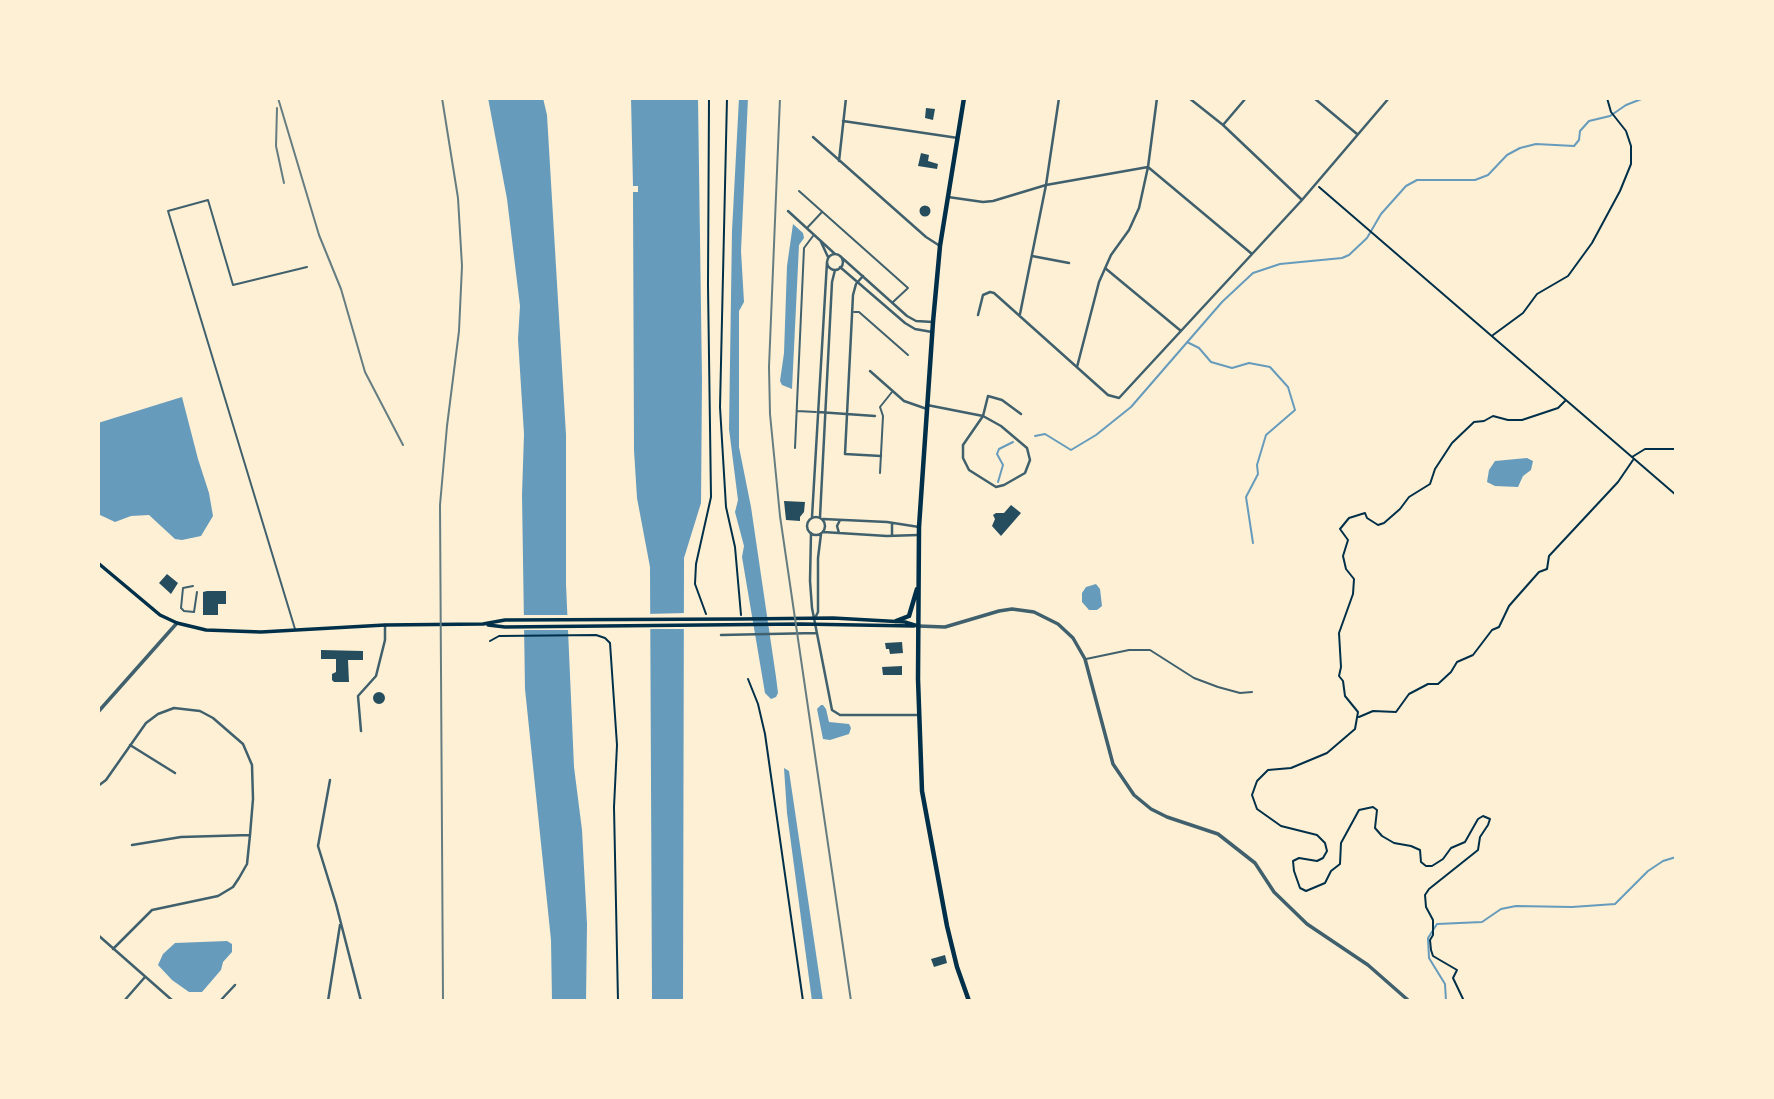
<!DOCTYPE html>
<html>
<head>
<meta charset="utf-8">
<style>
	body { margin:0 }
	#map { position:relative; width:1774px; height:1099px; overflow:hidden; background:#fdf0d5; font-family:Figtree,sans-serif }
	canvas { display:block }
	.frame { position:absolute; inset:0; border:100px solid #fdf0d5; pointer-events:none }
</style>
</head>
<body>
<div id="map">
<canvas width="1774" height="1099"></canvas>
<div class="frame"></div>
</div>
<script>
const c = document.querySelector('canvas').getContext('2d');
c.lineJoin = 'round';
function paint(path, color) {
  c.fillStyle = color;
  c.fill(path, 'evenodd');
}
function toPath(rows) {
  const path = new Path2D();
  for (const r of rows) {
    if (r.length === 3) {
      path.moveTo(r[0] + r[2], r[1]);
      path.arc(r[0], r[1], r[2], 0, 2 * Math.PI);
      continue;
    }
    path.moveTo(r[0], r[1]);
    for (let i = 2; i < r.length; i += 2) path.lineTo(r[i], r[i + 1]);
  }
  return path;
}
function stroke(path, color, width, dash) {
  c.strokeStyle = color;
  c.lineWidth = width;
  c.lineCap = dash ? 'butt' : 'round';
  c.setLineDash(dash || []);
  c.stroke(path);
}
const water = toPath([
	[488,98,543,98,547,115,566,435,566,584,574,767,582,830,587,924,586,1001,552,1001,551,940,525,689,522,495,524,434,518,339,520,306,507,199],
	[631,98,698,98,702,380,701,503,684,558,683,1001,652,1001,650,567,637,498,634,450,633,192,638,192,638,186,633,186],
	[739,98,748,98,741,251,744,302,739,311,739,447,751,507,776,677,778,693,776,697,771,699,765,693,742,557,744,546,735,512,738,500,729,429,732,231],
	[793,224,803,233,804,238,799,245,792,389,782,385,780,381,784,353,787,266],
	[182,397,198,459,209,493,213,516,201,536,182,540,175,539,149,515,131,516,115,522,98,514,98,423],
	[1527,458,1533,461,1531,470,1523,476,1518,487,1495,486,1487,482,1489,470,1495,461],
	[1096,584,1100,589,1102,606,1097,610,1089,610,1082,602,1082,593,1086,587],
	[821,705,823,705,826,709,829,722,849,724,851,728,849,734,830,740,823,739,817,709],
	[784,768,789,771,823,1001,812,1001,787,813],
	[227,941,232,944,232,952,223,962,221,970,202,992,189,992,172,980,158,965,163,954,175,943]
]);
const pier = toPath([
	[687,613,687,629,646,629,646,614],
	[521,615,571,615,572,630,520,630]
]);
const stream = toPath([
	[1187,342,1199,348,1211,362,1232,368,1249,363,1270,367,1288,387,1295,410,1266,435,1257,465,1258,474,1246,497,1253,543],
	[1035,436,1045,434,1071,450,1096,435,1131,407,1222,302,1253,273,1280,264,1342,258,1349,255,1367,238,1381,214,1406,186,1417,180,1475,180,1488,175,1507,155,1520,148,1536,144,1574,146,1579,140,1580,131,1589,121,1610,116,1626,105,1644,98],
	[998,482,1003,465,997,454,999,449,1013,442],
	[1446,1001,1445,984,1429,958,1428,938,1437,924,1482,922,1501,909,1516,906,1572,907,1615,904,1648,871,1663,861,1676,857]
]);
const building = toPath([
	[926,108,935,109,933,120,925,118],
	[921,153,929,155,928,161,938,164,937,169,918,166],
	[925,211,5.5],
	[784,501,805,502,804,512,800,517,800,521,786,520],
	[1011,505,1021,513,1001,536,992,526,995,519,993,515,996,513,1004,513],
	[167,574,178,583,171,594,159,583],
	[207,591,226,591,226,604,218,604,218,615,203,615,203,592],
	[902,642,903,653,890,654,889,649,886,649,885,643],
	[321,650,363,651,363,660,348,660,349,682,334,682,332,680,332,674,336,672,336,659,321,659],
	[902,666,902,675,883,675,882,667],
	[379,698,6],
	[945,955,947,963,934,967,931,959]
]);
const path = toPath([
	[727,98,720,407,726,507,735,547,741,615],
	[1319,187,1676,495],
	[1493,335,1523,313,1537,294,1568,276,1592,243,1620,191,1631,164,1631,146,1626,131,1611,112,1607,98],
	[1632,457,1645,449,1676,449],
	[706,614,695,584,696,564,711,497,708,285,709,98],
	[490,641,499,636,596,635,605,638,610,643,617,745,614,807,618,1001],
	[748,679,758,704,765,734,803,1001],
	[1359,717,1373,711,1396,712,1409,694,1428,684,1438,684,1451,672,1457,662,1473,655,1492,630,1499,627,1509,606,1516,598,1539,572,1547,569,1549,556,1618,482,1633,460],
	[1464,1001,1453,978,1457,970,1433,956,1431,950,1430,940,1433,935,1433,920,1426,907,1425,895,1429,889,1478,850,1480,837,1488,825,1490,819,1483,816,1478,819,1465,842,1451,848,1443,859,1432,866,1426,866,1421,862,1420,850,1411,846,1394,843,1382,836,1375,828,1377,810,1373,807,1359,810,1341,843,1340,864,1331,871,1325,883,1306,891,1300,888,1294,871,1293,861,1299,858,1317,861,1323,858,1327,851,1325,843,1317,835,1281,826,1257,809,1252,795,1257,781,1268,770,1291,768,1327,753,1355,729,1358,712,1345,696,1343,681,1339,676,1341,667,1339,633,1353,594,1354,579,1346,569,1343,556,1348,540,1340,529,1349,518,1365,513,1367,518,1378,525,1384,523,1400,509,1409,497,1430,484,1435,469,1452,443,1474,422,1484,421,1493,416,1508,420,1522,420,1558,408,1566,400]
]);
const service = toPath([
	[799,191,908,288,893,302],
	[807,228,822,212],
	[854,312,859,312,908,355],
	[797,411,816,412],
	[795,448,804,248,813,236],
	[880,473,883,416,880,407,892,392],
	[193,586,183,588,181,608,184,611,194,612,197,592],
	[295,629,168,211,208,200,233,285,307,267],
	[1086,659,1129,650,1150,650,1194,678,1218,687,1240,693,1252,692]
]);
const minor = toPath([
	[1189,98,1223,125,1301,199],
	[1314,98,1357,134],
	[843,121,958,138],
	[1223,125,1246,98],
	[813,137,926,237,940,246],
	[839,161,846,98],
	[948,197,983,202,993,201,1046,185,1148,167,1252,254],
	[788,211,835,254],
	[821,242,828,257],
	[835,262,8],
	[840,256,907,316,916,321,933,322],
	[1032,256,1069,263],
	[840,267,905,323,915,329,932,332],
	[1105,268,1181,331],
	[863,276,856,284,853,295,845,454,881,456],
	[1020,314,1046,185,1059,98],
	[978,315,983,295,990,292,994,293,1108,395,1119,398,1302,200,1389,98],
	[1077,367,1099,282,1111,255,1129,230,1139,208,1148,167,1157,98],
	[870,371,904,401,927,409],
	[927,405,983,416,1001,426,1027,448,1030,460,1025,473,1004,485,996,487,969,470,963,458,963,445,983,416,988,396,1002,400,1021,414],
	[818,412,875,416],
	[816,526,9],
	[812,517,827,262],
	[820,517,832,282,835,270],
	[823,519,887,522,919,527],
	[892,523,892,536],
	[823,532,887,536,918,535],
	[811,533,810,581,812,608,832,710,840,715,919,715],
	[839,533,837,526,840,520],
	[816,616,818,612,818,558,821,534],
	[721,635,817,633],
	[361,731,358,696,376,676,385,640,385,625],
	[130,745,175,773],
	[330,780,318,846,336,904,361,1001],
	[98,786,106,780,146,723,158,714,174,708,200,711,213,718,243,744,252,765,253,799,250,835,247,864,239,878,233,887,218,896,152,910,113,949],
	[132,845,181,837,250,835],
	[98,935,173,1001],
	[124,1001,145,977],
	[220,1001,235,985],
	[328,1001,340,925]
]);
const tertiary = toPath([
	[918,626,945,627,999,611,1012,609,1034,612,1058,624,1073,638,1085,659,1113,764,1134,795,1151,809,1167,817,1218,834,1255,863,1274,892,1307,924,1368,965,1409,1001],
	[98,712,177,623]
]);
const secondary = toPath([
	[98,563,160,615,177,623,206,630,261,632,385,625,483,624,505,620,741,619,833,618,905,622,918,626],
	[488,625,505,627,801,624,914,626]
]);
const primary = toPath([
	[964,98,940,246,933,322,919,527,918,679,922,791,947,926,957,967,969,1001],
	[896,621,909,616,917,589]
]);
const rail = toPath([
	[278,98,319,235,341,289,365,372,403,445],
	[442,98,458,198,462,266,459,331,447,426,440,505,443,1001],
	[780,98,769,367,770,414,780,516,851,1001],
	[277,108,276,146,284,183]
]);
paint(water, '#669bbc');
paint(pier, '#fdf0d5');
stroke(stream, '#669bbc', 2);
paint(building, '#264d5e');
stroke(path, '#003049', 2);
stroke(service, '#3f606c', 2);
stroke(minor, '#3f606c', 2.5);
stroke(tertiary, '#3f606c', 3.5);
stroke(secondary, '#003049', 3.5);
stroke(primary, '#003049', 4.5);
stroke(rail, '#657d81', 2);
</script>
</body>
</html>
